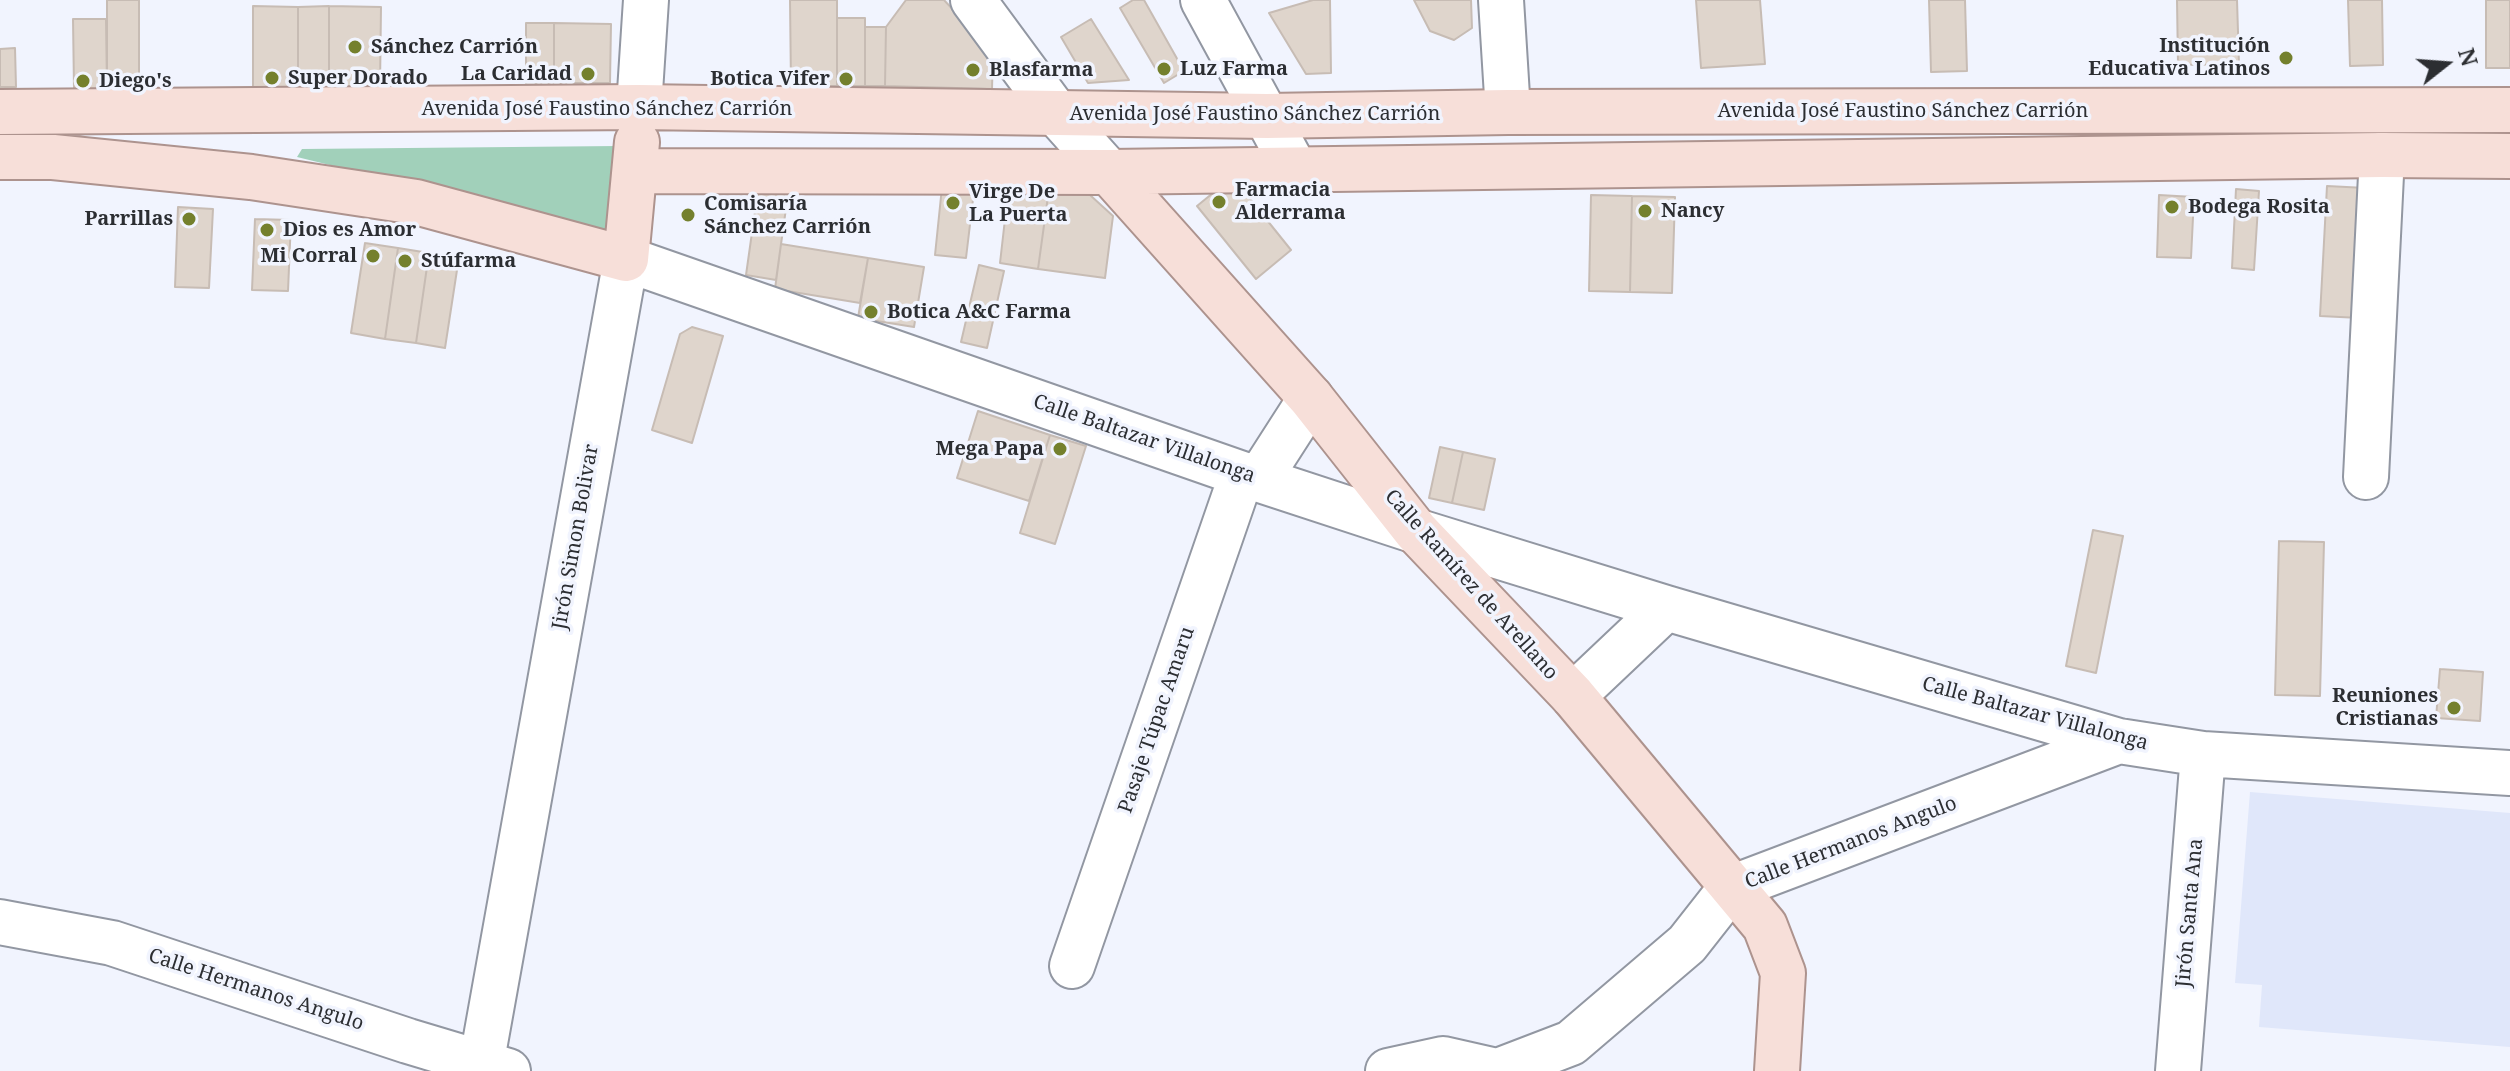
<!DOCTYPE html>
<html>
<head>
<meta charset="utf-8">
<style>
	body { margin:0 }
	#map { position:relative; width:2510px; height:1071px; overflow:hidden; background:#f1f4fe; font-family:"Noto Serif",serif }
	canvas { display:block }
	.north { position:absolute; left:2406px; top:24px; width:80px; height:80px; -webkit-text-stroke:6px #f1f4fe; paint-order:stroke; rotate:73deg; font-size:22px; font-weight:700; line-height:32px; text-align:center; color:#2c2e32 }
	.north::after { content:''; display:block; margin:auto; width:28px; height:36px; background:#2c2e32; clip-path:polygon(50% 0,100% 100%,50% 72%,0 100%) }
</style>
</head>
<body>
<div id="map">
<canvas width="2510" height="1071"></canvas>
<div class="north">N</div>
</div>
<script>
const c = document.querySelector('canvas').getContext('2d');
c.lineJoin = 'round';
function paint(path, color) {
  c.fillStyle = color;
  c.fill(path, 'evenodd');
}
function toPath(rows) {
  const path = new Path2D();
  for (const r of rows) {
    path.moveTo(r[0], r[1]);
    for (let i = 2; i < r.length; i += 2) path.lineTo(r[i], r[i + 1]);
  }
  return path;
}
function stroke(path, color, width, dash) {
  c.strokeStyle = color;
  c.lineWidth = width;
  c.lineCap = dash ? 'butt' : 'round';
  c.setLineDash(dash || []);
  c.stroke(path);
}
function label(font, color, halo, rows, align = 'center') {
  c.font = font + ' "Noto Serif",serif';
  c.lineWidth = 7;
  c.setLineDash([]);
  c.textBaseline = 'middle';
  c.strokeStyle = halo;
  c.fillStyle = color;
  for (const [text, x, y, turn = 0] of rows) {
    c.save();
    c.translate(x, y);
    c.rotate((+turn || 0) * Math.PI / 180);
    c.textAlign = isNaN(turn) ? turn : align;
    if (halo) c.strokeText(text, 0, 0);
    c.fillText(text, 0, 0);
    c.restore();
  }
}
const built = toPath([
	[2250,792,2510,813,2510,1047,2259,1027,2262,985,2235,983]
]);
const green = toPath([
	[618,146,605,232,297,157,302,149]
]);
const building = toPath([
	[107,0,139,0,139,88,107,89,107,0],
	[790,0,837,0,837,86,791,86,790,0],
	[906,0,944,0,993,53,992,89,885,86,886,27,906,0],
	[1133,0,1144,0,1184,71,1164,83,1120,8,1133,0],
	[1313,0,1330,0,1331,73,1306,74,1269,13,1313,0],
	[1414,0,1471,0,1472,28,1454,40,1430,31,1414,0],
	[1696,0,1760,0,1765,64,1701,68,1696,0],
	[1929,0,1965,0,1967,71,1931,72,1929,0],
	[2177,0,2237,0,2239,64,2178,65,2177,0],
	[2348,0,2382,0,2383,65,2350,66,2348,0],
	[2486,0,2510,0,2510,68,2486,68,2486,0],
	[253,6,298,7,298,87,253,87,253,6],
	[329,6,381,7,380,88,329,87,329,6],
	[329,6,329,87,298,87,298,7,329,6],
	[837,18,865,18,865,86,837,86,837,18],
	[73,19,106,19,107,89,74,89,73,19],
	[1091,19,1129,80,1088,83,1061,37,1091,19],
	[526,23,554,23,554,83,526,83,526,23],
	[554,23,611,24,610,83,554,83,554,23],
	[865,27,886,27,885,86,865,86,865,27],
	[15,48,16,87,0,87,0,49,15,48],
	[1009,184,1049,189,1038,269,1000,263,1009,184],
	[2327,186,2366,188,2360,318,2320,316,2327,186],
	[942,187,974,191,966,258,935,255,942,187],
	[1219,188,1242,189,1291,250,1256,279,1197,206,1219,188],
	[1049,189,1090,195,1113,216,1105,278,1038,269,1049,189],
	[2236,189,2259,191,2254,270,2232,268,2236,189],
	[758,190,788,194,776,280,746,275,758,190],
	[1591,195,1632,196,1630,292,1589,291,1591,195],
	[2159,195,2194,197,2191,258,2157,257,2159,195],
	[1632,196,1675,197,1672,293,1630,292,1632,196],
	[178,207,213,209,209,288,175,287,178,207],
	[255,219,291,220,288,291,252,290,255,219],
	[365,243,398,248,385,339,351,333,365,243],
	[781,244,868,258,860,303,775,289,781,244],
	[398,248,429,253,416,343,385,339,398,248],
	[429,253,459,257,445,348,416,343,429,253],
	[868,258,924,267,914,327,858,318,868,258],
	[979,265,1004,271,987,348,961,342,979,265],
	[692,327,723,336,692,443,652,430,680,334,692,327],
	[978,411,1050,435,1029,501,957,478,978,411],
	[1050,435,1086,446,1055,544,1020,533,1050,435],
	[1440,447,1463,452,1452,503,1429,498,1440,447],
	[1463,452,1495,459,1484,510,1452,503,1463,452],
	[2093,530,2123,536,2096,673,2066,666,2093,530],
	[2279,541,2324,542,2320,696,2275,695,2279,541],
	[2440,669,2483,672,2480,721,2436,718,2440,669]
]);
const minor = toPath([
	[973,0,1057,114,1109,172],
	[1203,0,1295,169],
	[1501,0,1508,112],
	[639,107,646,0],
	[2366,477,2382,155],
	[1259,479,1311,398],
	[1573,696,1666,608],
	[0,922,112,943,408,1041,508,1071],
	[1072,966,1242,474],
	[480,1071,626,259,1242,474,1416,531,1666,608,2119,741,2203,754,2510,773],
	[1388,1071,1443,1059,1496,1071],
	[1498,1071,1571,1043,1687,944,1731,888,2119,741],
	[2178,1071,2203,754]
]);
const major = toPath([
	[0,112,639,107,1267,116,1508,112,2510,110],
	[0,157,53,157,251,177,416,202,626,259,637,142],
	[636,171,1109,172,2382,155,2510,156],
	[1109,172,1311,398,1416,531,1573,696,1765,926,1783,973,1777,1071]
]);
const markers = [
	[355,47,8,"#74802d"],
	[2286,58,8,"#74802d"],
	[1164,69,8,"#74802d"],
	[973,70,8,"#74802d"],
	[588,74,8,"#74802d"],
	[272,78,8,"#74802d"],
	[846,79,8,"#74802d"],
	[83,81,8,"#74802d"],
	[1219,202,8,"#74802d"],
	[953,203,8,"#74802d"],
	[2172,207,8,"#74802d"],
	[1645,211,8,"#74802d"],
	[688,215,8,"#74802d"],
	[189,219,8,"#74802d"],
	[267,230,8,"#74802d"],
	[373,256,8,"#74802d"],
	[405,261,8,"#74802d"],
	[871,312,8,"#74802d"],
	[1060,449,8,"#74802d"],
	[2454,708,8,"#74802d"]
];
const poiNames = [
	["Institución",2270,46,"right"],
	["Educativa Latinos",2270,69,"right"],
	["Sánchez Carrión",371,47],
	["Luz Farma",1180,69],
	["Blasfarma",989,70],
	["La Caridad",572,74,"right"],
	["Super Dorado",288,78],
	["Botica Vifer",830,79,"right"],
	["Diego's",99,81],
	["Farmacia",1235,190],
	["Alderrama",1235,213],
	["Virge De",969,192],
	["La Puerta",969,215],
	["Comisaría",704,204],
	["Sánchez Carrión",704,227],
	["Bodega Rosita",2188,207],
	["Nancy",1661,211],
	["Parrillas",173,219,"right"],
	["Dios es Amor",283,230],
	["Mi Corral",357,256,"right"],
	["Stúfarma",421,261],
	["Botica A&C Farma",887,312],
	["Mega Papa",1044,449,"right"],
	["Reuniones",2438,696,"right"],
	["Cristianas",2438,719,"right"]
];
const streetNames = [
	["Avenida José Faustino Sánchez Carrión",607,109],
	["Avenida José Faustino Sánchez Carrión",1903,111],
	["Avenida José Faustino Sánchez Carrión",1255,114],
	["Calle Baltazar Villalonga",1144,439,19],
	["Jirón Simon Bolivar",576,537,-80],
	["Calle Ramírez de Arellano",1471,585,48],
	["Calle Baltazar Villalonga",2035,714,15],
	["Pasaje Túpac Amaru",1157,720,-71],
	["Calle Hermanos Angulo",1851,843,-21],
	["Jirón Santa Ana",2190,913,-85],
	["Calle Hermanos Angulo",256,990,18]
];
paint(built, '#e0e7fa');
paint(green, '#a1d0ba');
paint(building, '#dfd5cc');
stroke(building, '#c7bcb4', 2);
stroke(minor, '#9297a2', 48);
stroke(major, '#ad938e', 48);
stroke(minor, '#fff', 44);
stroke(major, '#f7dfd9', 44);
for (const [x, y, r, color] of markers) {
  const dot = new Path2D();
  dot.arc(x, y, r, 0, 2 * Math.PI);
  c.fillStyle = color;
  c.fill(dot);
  stroke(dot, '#f1f4fe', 3);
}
label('bold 20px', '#2c2e32', '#f1f4fe', poiNames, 'left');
label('20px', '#2c2e32', '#f1f4fe', streetNames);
</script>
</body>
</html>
